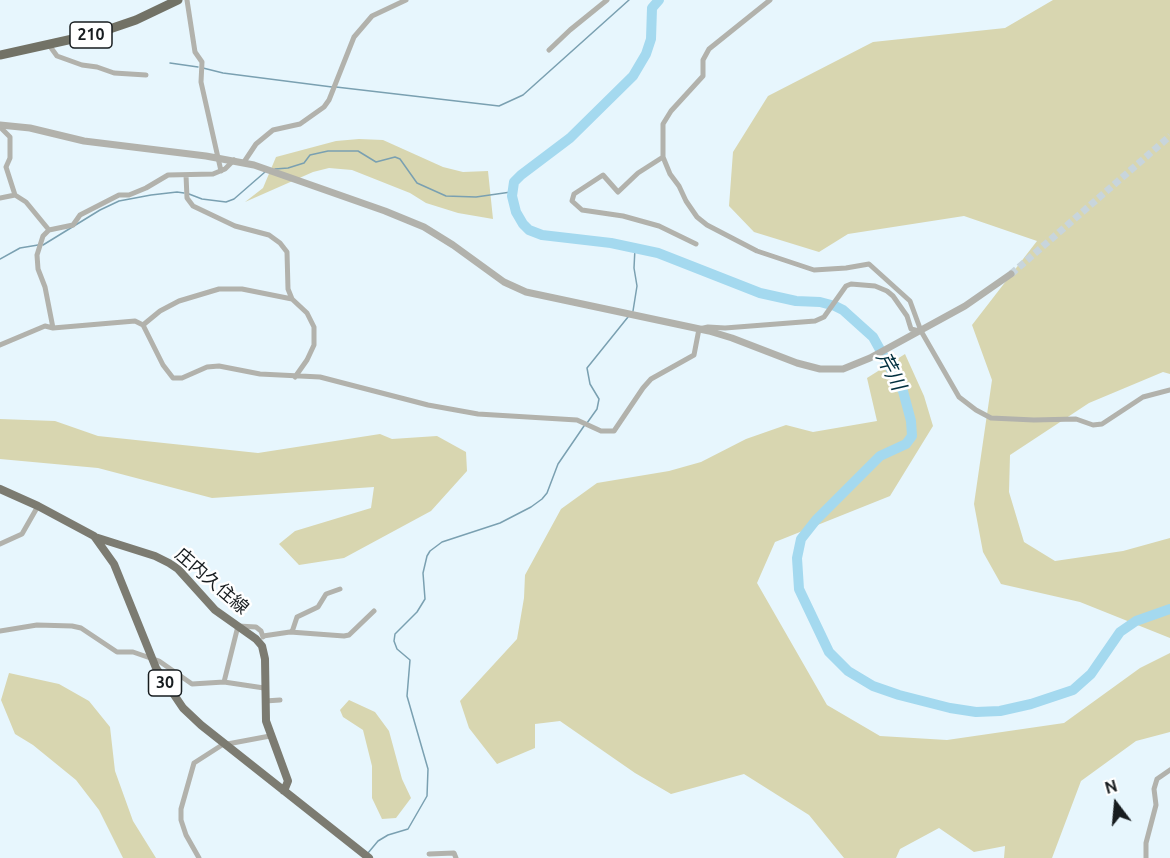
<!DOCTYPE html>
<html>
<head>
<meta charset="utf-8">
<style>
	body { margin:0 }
	#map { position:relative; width:1170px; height:858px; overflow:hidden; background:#e7f6fd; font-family:Ubuntu,sans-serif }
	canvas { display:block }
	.north { position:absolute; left:1086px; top:774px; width:60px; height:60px; -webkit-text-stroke:4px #fff; paint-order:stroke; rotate:344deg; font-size:16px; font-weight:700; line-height:24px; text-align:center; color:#171c1f }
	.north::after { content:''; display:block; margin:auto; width:21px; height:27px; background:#171c1f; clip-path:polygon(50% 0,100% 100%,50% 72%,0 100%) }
</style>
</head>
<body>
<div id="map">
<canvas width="1170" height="858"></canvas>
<div class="north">N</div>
</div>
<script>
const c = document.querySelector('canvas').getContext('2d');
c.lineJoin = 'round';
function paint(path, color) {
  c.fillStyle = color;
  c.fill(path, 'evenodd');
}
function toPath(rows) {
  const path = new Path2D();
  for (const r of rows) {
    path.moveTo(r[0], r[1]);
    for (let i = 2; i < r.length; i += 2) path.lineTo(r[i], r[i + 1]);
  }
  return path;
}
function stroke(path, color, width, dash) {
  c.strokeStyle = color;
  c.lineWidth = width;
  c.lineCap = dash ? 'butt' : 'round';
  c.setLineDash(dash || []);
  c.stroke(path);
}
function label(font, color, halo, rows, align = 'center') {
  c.font = font + ' Ubuntu,"Noto Sans JP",sans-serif';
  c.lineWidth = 5;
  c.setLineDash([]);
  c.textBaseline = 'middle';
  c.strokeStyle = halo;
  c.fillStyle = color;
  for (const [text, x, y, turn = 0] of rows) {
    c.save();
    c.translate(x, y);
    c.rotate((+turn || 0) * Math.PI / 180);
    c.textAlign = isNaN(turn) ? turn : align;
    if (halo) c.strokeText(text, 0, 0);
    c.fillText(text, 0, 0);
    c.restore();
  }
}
const green = toPath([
	[1053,0,1170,0,1170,374,1163,372,1089,403,1010,455,1009,492,1024,542,1055,561,1123,551,1170,538,1170,638,1080,602,1001,584,983,552,974,504,992,380,972,325,1037,241,964,216,848,234,819,252,754,232,729,206,733,152,768,96,873,42,1005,28],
	[359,139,383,140,443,167,463,172,488,171,493,219,458,213,426,203,410,193,352,170,329,168,313,172,245,202,263,188,276,157,336,141],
	[905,354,924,396,933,426,890,496,775,542,757,583,827,705,880,736,947,740,1064,723,1140,668,1170,653,1170,732,1136,741,1081,781,1052,858,1004,858,1005,846,974,852,939,828,900,849,896,858,844,858,809,815,744,774,671,794,635,773,560,721,535,724,535,748,497,764,469,728,460,701,517,639,524,598,525,575,561,509,597,483,669,471,701,462,746,439,786,425,813,432,877,421,867,378],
	[0,419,55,421,98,436,258,453,380,434,392,439,437,436,466,452,467,471,431,511,344,558,299,565,279,544,295,531,371,508,374,487,212,498,98,468,0,459],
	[9,673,59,684,89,701,110,727,115,771,133,821,156,858,123,858,99,810,76,780,33,745,15,734,1,700],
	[349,700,375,712,389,731,402,779,411,798,396,818,382,819,372,798,372,766,363,730,343,717,340,710]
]);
const stream = toPath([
	[170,63,198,67],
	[203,68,223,73,332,87],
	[336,87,499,106,523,95,629,0],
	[275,169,288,168,304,163,310,155,328,151,358,151,376,162,395,157,400,159,417,183,446,196,476,197,511,192],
	[189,194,202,199,226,202,234,199,265,172],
	[43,245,100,210,119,201,151,195,177,192,184,193],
	[0,259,20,248,38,245],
	[633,311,637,286,634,268,635,248],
	[587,423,597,409,599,399,590,384,587,368,628,317],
	[368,853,378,841,388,835,408,829,427,796,428,769,407,696,410,660,397,649,394,641,395,634,417,612,425,599,423,573,427,556,430,551,442,542,500,523,531,507,542,499,547,493,558,464,584,426]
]);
const river = toPath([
	[659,0,652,8,651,39,646,54,633,76,570,138,521,175,514,182,512,196,516,212,523,224,529,230,542,235,611,243,658,253,760,293,796,301,820,302,835,306,843,310,873,337,903,391,911,421,912,436,906,444,880,456,816,520,801,539,797,558,799,589,829,652,848,671,873,686,899,695,950,708,976,712,1000,711,1031,704,1073,690,1091,674,1120,632,1136,621,1170,609]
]);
const tertiaryTunnel = toPath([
	[1011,274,1170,136]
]);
const minor = toPath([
	[187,0,195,52,202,62,201,82,221,171],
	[770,0,709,49,703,60,703,76,671,111,663,124,663,157,670,174,679,186,686,201,697,217,707,225,757,251,814,270,846,268,869,264,910,301,921,331,959,397,976,410,991,418,1034,420,1076,419,1093,425,1102,424,1143,397,1170,390],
	[49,45,57,56,82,65,97,67,114,73,146,75],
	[549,50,570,30,607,0],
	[0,127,10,137,10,158,6,167,15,195],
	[663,157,638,173,618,192,603,175,574,194,572,201,582,210,623,216,659,226,696,244],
	[244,162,256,144,273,130,300,124,324,107,329,100,354,37,372,16,406,0],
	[186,175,187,198,193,206,235,226,269,235,280,243,287,252,288,289,292,299,307,313,314,327,314,345,307,360,295,377],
	[0,198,15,195,26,202,49,230],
	[143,325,160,311,179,301,219,289,242,289,292,299],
	[53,328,45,287,38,269,37,255,43,236,49,230,73,225,80,215,119,195,129,195,146,188,168,175,213,174,225,169,234,160],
	[0,345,45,326,53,328,135,321,143,325,163,365,173,378,182,378,207,367,219,366,260,374,320,377,428,405,478,414,577,420,601,431,614,431,643,388,651,379,694,355,699,329,708,327,725,328,815,321,824,317,846,286,851,284,875,286,887,291,893,296,907,316,911,329,919,331],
	[0,544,22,534,38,506],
	[0,631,37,625,72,626,81,628,117,652,133,652,159,661,192,684,224,682,264,688],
	[292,632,297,617,318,607,326,594,340,589],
	[263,636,290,632,344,636,349,635,374,611],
	[224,682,238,626,256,627,261,631,263,637],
	[265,701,280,700],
	[429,854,454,853,456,858],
	[199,858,186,835,181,820,181,809,194,763,222,745,270,736],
	[1146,858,1146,843,1156,805,1154,789,1157,779,1170,770]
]);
const tertiary = toPath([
	[0,125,30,128,84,141,206,156,254,165,385,211,424,227,453,245,504,282,526,292,709,331,732,338,797,363,820,369,843,369,870,358,965,306,1011,274]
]);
const primary = toPath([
	[0,489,38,506,94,536,114,564,156,668,183,708,201,725,369,858],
	[95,537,155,556,169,563,178,569,215,610,256,639,262,646,265,659,266,721,288,781,284,791]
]);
const trunk = toPath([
	[0,55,95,34,136,20,178,0]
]);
const shields = [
	[91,35,42],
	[165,683,33]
];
const shieldNames = [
	["210",91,35],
	["30",165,683]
];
const streetNames = [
	["庄内久住線",212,581,41]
];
const waterNames = [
	["芹川",891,371,63]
];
paint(green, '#d8d6b0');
stroke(stream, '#7aa0b1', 1.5);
stroke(river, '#a4d9ef', 10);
stroke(tertiaryTunnel, '#c8d5dc', 7, [7, 3.5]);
stroke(minor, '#b2b2ac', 5);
stroke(tertiary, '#b2b2ac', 7);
stroke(primary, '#7c7b71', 8);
stroke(trunk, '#727266', 9);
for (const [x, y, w] of shields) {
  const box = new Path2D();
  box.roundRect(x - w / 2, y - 13, w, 26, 4.5);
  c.fillStyle = '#fff';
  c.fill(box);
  stroke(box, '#171c1f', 1.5);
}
label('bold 16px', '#171c1f', null, shieldNames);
label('18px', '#171c1f', '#fff', streetNames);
label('italic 20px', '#002f3e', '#fff', waterNames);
</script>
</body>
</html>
